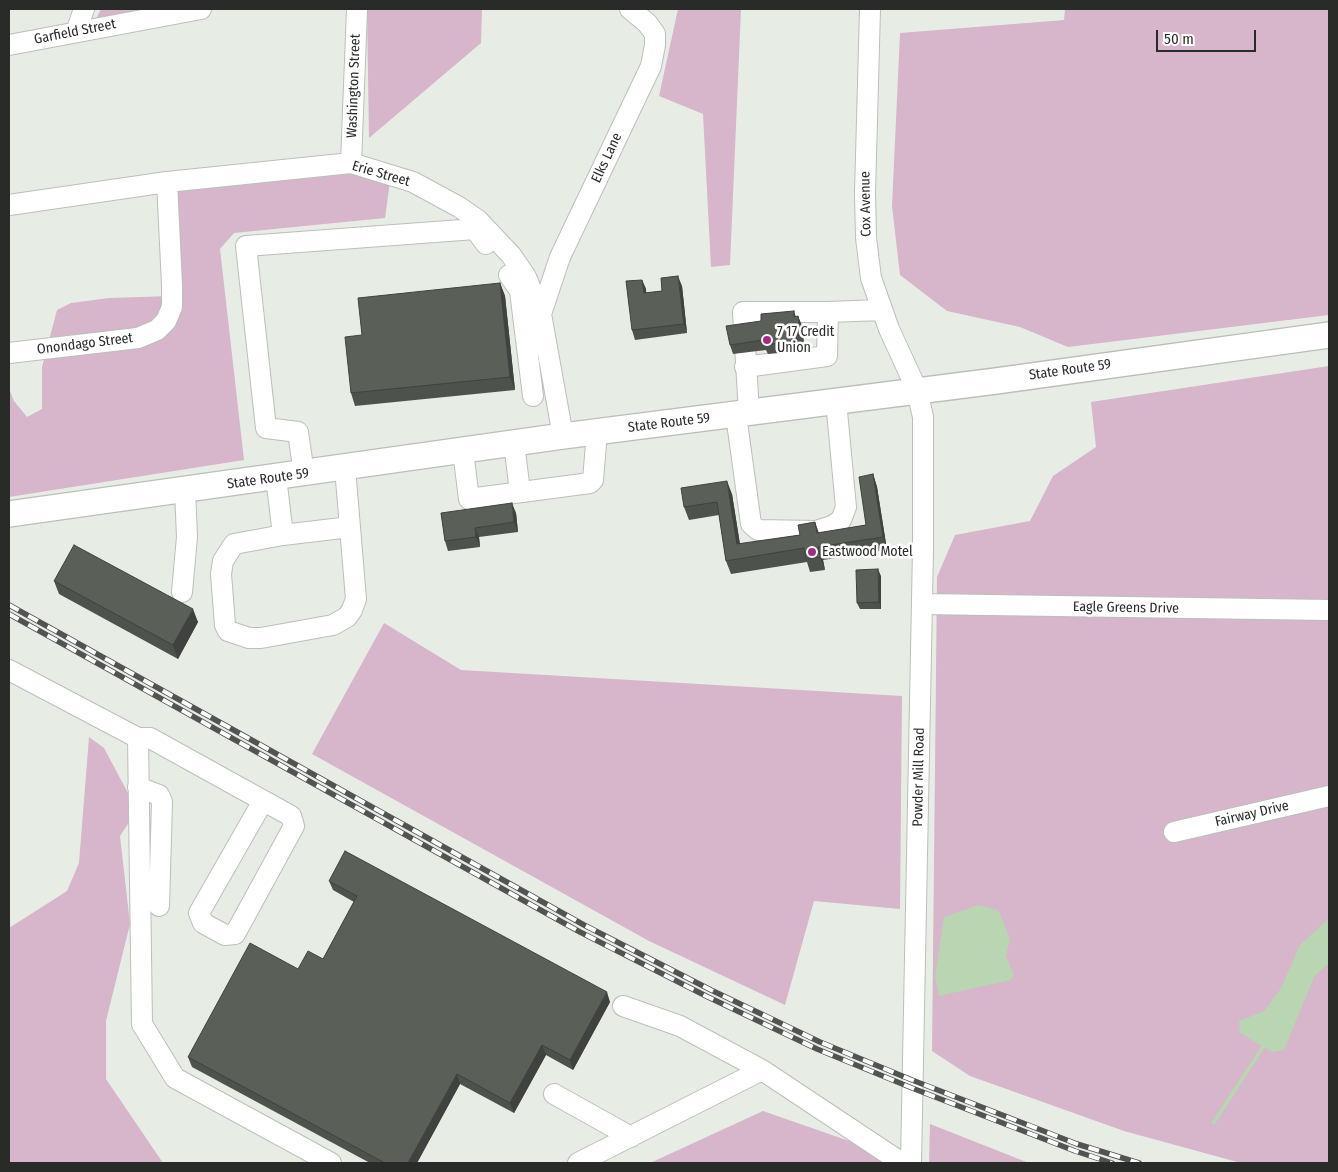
<!DOCTYPE html>
<html>
<head>
<meta charset="utf-8">
<style>
	body { margin:0 }
	#map { position:relative; width:1338px; height:1172px; overflow:hidden; background:#e7ede5; font-family:"Fira Sans Condensed",sans-serif }
	canvas { display:block }
	.frame { position:absolute; inset:0; border:10px solid #292b28; pointer-events:none }
	.scale { position:absolute; left:1156px; top:30px; width:100px; height:22px; box-sizing:border-box; border:2px solid #292b28; border-top:0; padding-left:6px; font-size:15px; line-height:18px; white-space:nowrap; color:#292b28; -webkit-text-stroke:4px #fff; paint-order:stroke }
</style>
</head>
<body>
<div id="map">
<canvas width="1338" height="1172"></canvas>
<div class="frame"></div>
<div class="scale">50 m</div>
</div>
<script>
const c = document.querySelector('canvas').getContext('2d');
c.lineJoin = 'round';
function paint(path, color) {
  c.fillStyle = color;
  c.fill(path, 'evenodd');
}
function toPath(rows) {
  const path = new Path2D();
  for (const r of rows) {
    path.moveTo(r[0], r[1]);
    for (let i = 2; i < r.length; i += 2) path.lineTo(r[i], r[i + 1]);
  }
  return path;
}
function stroke(path, color, width, dash) {
  c.strokeStyle = color;
  c.lineWidth = width;
  c.lineCap = dash ? 'butt' : 'round';
  c.setLineDash(dash || []);
  c.stroke(path);
}
function label(font, color, halo, rows, align = 'center') {
  c.font = font + ' "Fira Sans Condensed",sans-serif';
  c.lineWidth = 5;
  c.setLineDash([]);
  c.textBaseline = 'middle';
  c.strokeStyle = halo;
  c.fillStyle = color;
  for (const [text, x, y, turn = 0] of rows) {
    c.save();
    c.translate(x, y);
    c.rotate((+turn || 0) * Math.PI / 180);
    c.textAlign = isNaN(turn) ? turn : align;
    if (halo) c.strokeText(text, 0, 0);
    c.fillText(text, 0, 0);
    c.restore();
  }
}
const green = toPath([
	[101,9,164,9,95,21],
	[367,9,482,9,481,43,369,138],
	[678,9,741,9,730,265,711,267,703,114,659,96],
	[1065,9,1329,9,1329,315,1068,347,1020,327,947,311,900,275,892,206,900,33,1064,20],
	[351,163,391,174,385,218,234,233,220,249,244,460,9,497,9,389,14,401,27,417,42,409,42,367,57,310,71,303,109,298,172,296,167,182],
	[1329,366,1329,1163,1241,1163,1124,1131,970,1076,932,1051,937,577,955,535,1030,521,1053,476,1096,447,1091,402],
	[384,623,461,670,902,696,900,909,814,901,785,1005,649,941,312,754],
	[89,737,104,748,137,810,120,836,130,924,106,1021,106,1079,163,1163,9,1163,9,928,67,891,79,863],
	[763,1111,852,1142,885,1163,650,1163],
	[930,1124,1029,1163,929,1163]
]);
const water = toPath([
	[978,905,998,910,1010,938,1006,956,1014,975,1011,980,939,996,935,976,944,917],
	[1328,919,1329,963,1314,977,1284,1050,1272,1052,1240,1033,1239,1021,1264,1011,1281,988,1300,945]
]);
const stream = toPath([
	[1214,1122,1263,1047]
]);
const minor = toPath([
	[870,9,865,193,866,238,871,278,889,329,917,390,923,417,923,549,911,1163],
	[76,32,84,9],
	[9,45,201,9],
	[351,163,357,9],
	[9,205,167,182,351,163,413,182,459,207,478,220,511,255,526,277,541,314,563,436],
	[509,275,520,291,533,396],
	[541,314,560,257,651,66,655,45,655,34,647,23,630,9],
	[9,353,138,338,157,330,166,321,172,307,172,285,167,182],
	[745,367,827,356,828,312,882,310],
	[749,413,743,312,828,312],
	[736,415,751,524,758,530,816,531,832,526,841,520,846,507,836,401],
	[514,443,520,492],
	[463,451,469,499,590,483,593,480,597,432],
	[345,468,356,599,352,610,347,617,333,625,261,638,249,638,228,631,225,625,221,574,223,561,234,544,283,535,350,527],
	[304,474,298,432,266,428,246,246,475,229,486,244],
	[276,477,283,535],
	[182,592,187,537,185,490],
	[922,604,1329,610],
	[9,670,138,738,142,1024,175,1078,331,1163],
	[138,738,150,738,291,816,294,826,235,934,225,935,203,923,199,913,263,801],
	[138,787,159,795,162,802,159,906],
	[1174,832,1329,796],
	[623,1006,680,1026,762,1070],
	[554,1094,631,1137],
	[578,1163,762,1070,902,1163]
]);
const major = toPath([
	[9,514,563,436,996,381,1329,335]
]);
const rail = toPath([
	[9,605,584,925,711,990,820,1042,912,1080,1077,1144,1139,1163],
	[9,614,580,932,708,997,817,1049,912,1088,1075,1151,1112,1163]
]);
const wall = toPath([
	[642,280,646,289,646,293,662,291,682,286,687,333,635,340,632,330],
	[500,283,505,296,515,390,355,406,351,393,362,335],
	[794,311,796,317,798,316,802,326,804,344,799,345,801,351,768,354,766,350,733,354,730,345,761,321],
	[873,474,877,487,887,550,823,560,825,570,810,572,807,562,731,574,726,561,719,515,689,520,684,507,732,494,740,544,800,535,815,522,819,533,866,525],
	[441,513,516,513,518,532,479,537,480,547,448,551,445,541],
	[881,576,881,609,860,609,857,603],
	[54,581,198,622,178,659,59,594],
	[329,881,610,1002,573,1070,546,1055,514,1113,460,1084,417,1163,370,1163,192,1067,188,1057,298,969,323,959,354,902,333,890]
]);
const shadedWall = toPath([
	[678,276,682,286,687,333,684,324],
	[642,280,646,289,647,303,644,293],
	[500,283,505,296,515,390,510,377],
	[798,316,802,326,804,344,801,335],
	[796,335,799,345,801,351,797,341],
	[873,474,877,487,887,550,883,537],
	[727,481,732,494,742,558,737,544],
	[512,503,516,513,518,532,514,522],
	[475,528,479,537,480,547,476,537],
	[818,547,823,560,825,570,820,557],
	[878,569,881,576,881,609,879,602],
	[193,609,198,622,178,659,173,645],
	[607,992,610,1002,573,1070,570,1060],
	[542,1045,546,1055,514,1113,510,1103],
	[457,1074,460,1084,417,1163,408,1163]
]);
const building = toPath([
	[678,276,684,324,632,330,626,281,642,280,644,293,662,291,661,278,678,276],
	[500,283,510,377,351,393,345,337,362,335,358,298,500,283],
	[794,311,794,317,798,316,801,335,796,335,797,341,764,345,763,340,730,345,726,326,761,321,761,314,794,311],
	[873,474,883,537,818,547,820,557,806,559,804,548,726,561,717,502,684,507,681,488,727,481,737,544,800,535,798,525,815,522,817,533,866,525,859,477,873,474],
	[512,503,514,522,475,528,476,537,445,541,441,513,512,503],
	[74,545,193,609,173,645,54,581,74,545],
	[878,569,879,602,857,603,856,570,878,569],
	[345,851,607,992,570,1060,542,1045,510,1103,457,1074,408,1163,385,1163,188,1057,250,943,298,969,308,951,323,959,357,896,329,881,345,851]
]);
const markers = [
	[767,340,5,"#a22c84"],
	[812,552,5,"#a22c84"]
];
const streetNames = [
	["Garfield Street",75,32,-11],
	["Washington Street",354,86,-88],
	["Elks Lane",607,158,-65],
	["Erie Street",381,174,16],
	["Cox Avenue",866,204,-91],
	["Onondago Street",85,344,-7],
	["State Route 59",1070,370,-8],
	["State Route 59",669,423,-7],
	["State Route 59",268,479,-8],
	["Eagle Greens Drive",1126,608,1],
	["Powder Mill Road",919,777,-89],
	["Fairway Drive",1252,814,-13]
];
const poiNames = [
	["7 17 Credit",777,332],
	["Union",777,348],
	["Eastwood Motel",822,552]
];
paint(green, '#d7b5cb');
paint(water, '#b9d5b1');
stroke(stream, '#b9d5b1', 4);
stroke(minor, '#bac0b9', 22);
stroke(major, '#bac0b9', 28);
stroke(minor, '#fff', 20);
stroke(major, '#fff', 25);
stroke(rail, '#515450', 5.5);
stroke(rail, '#fff', 4, [11]);
paint(wall, '#4d524c');
paint(shadedWall, '#3f423e');
paint(building, '#5a5f58');
stroke(building, '#3f423e', 1);
for (const [x, y, r, color] of markers) {
  const dot = new Path2D();
  dot.arc(x, y, r, 0, 2 * Math.PI);
  c.fillStyle = color;
  c.fill(dot);
  stroke(dot, '#fff', 2);
}
label('14px', '#292b28', '#fff', streetNames);
label('14px', '#292b28', '#fff', poiNames, 'left');
</script>
</body>
</html>
